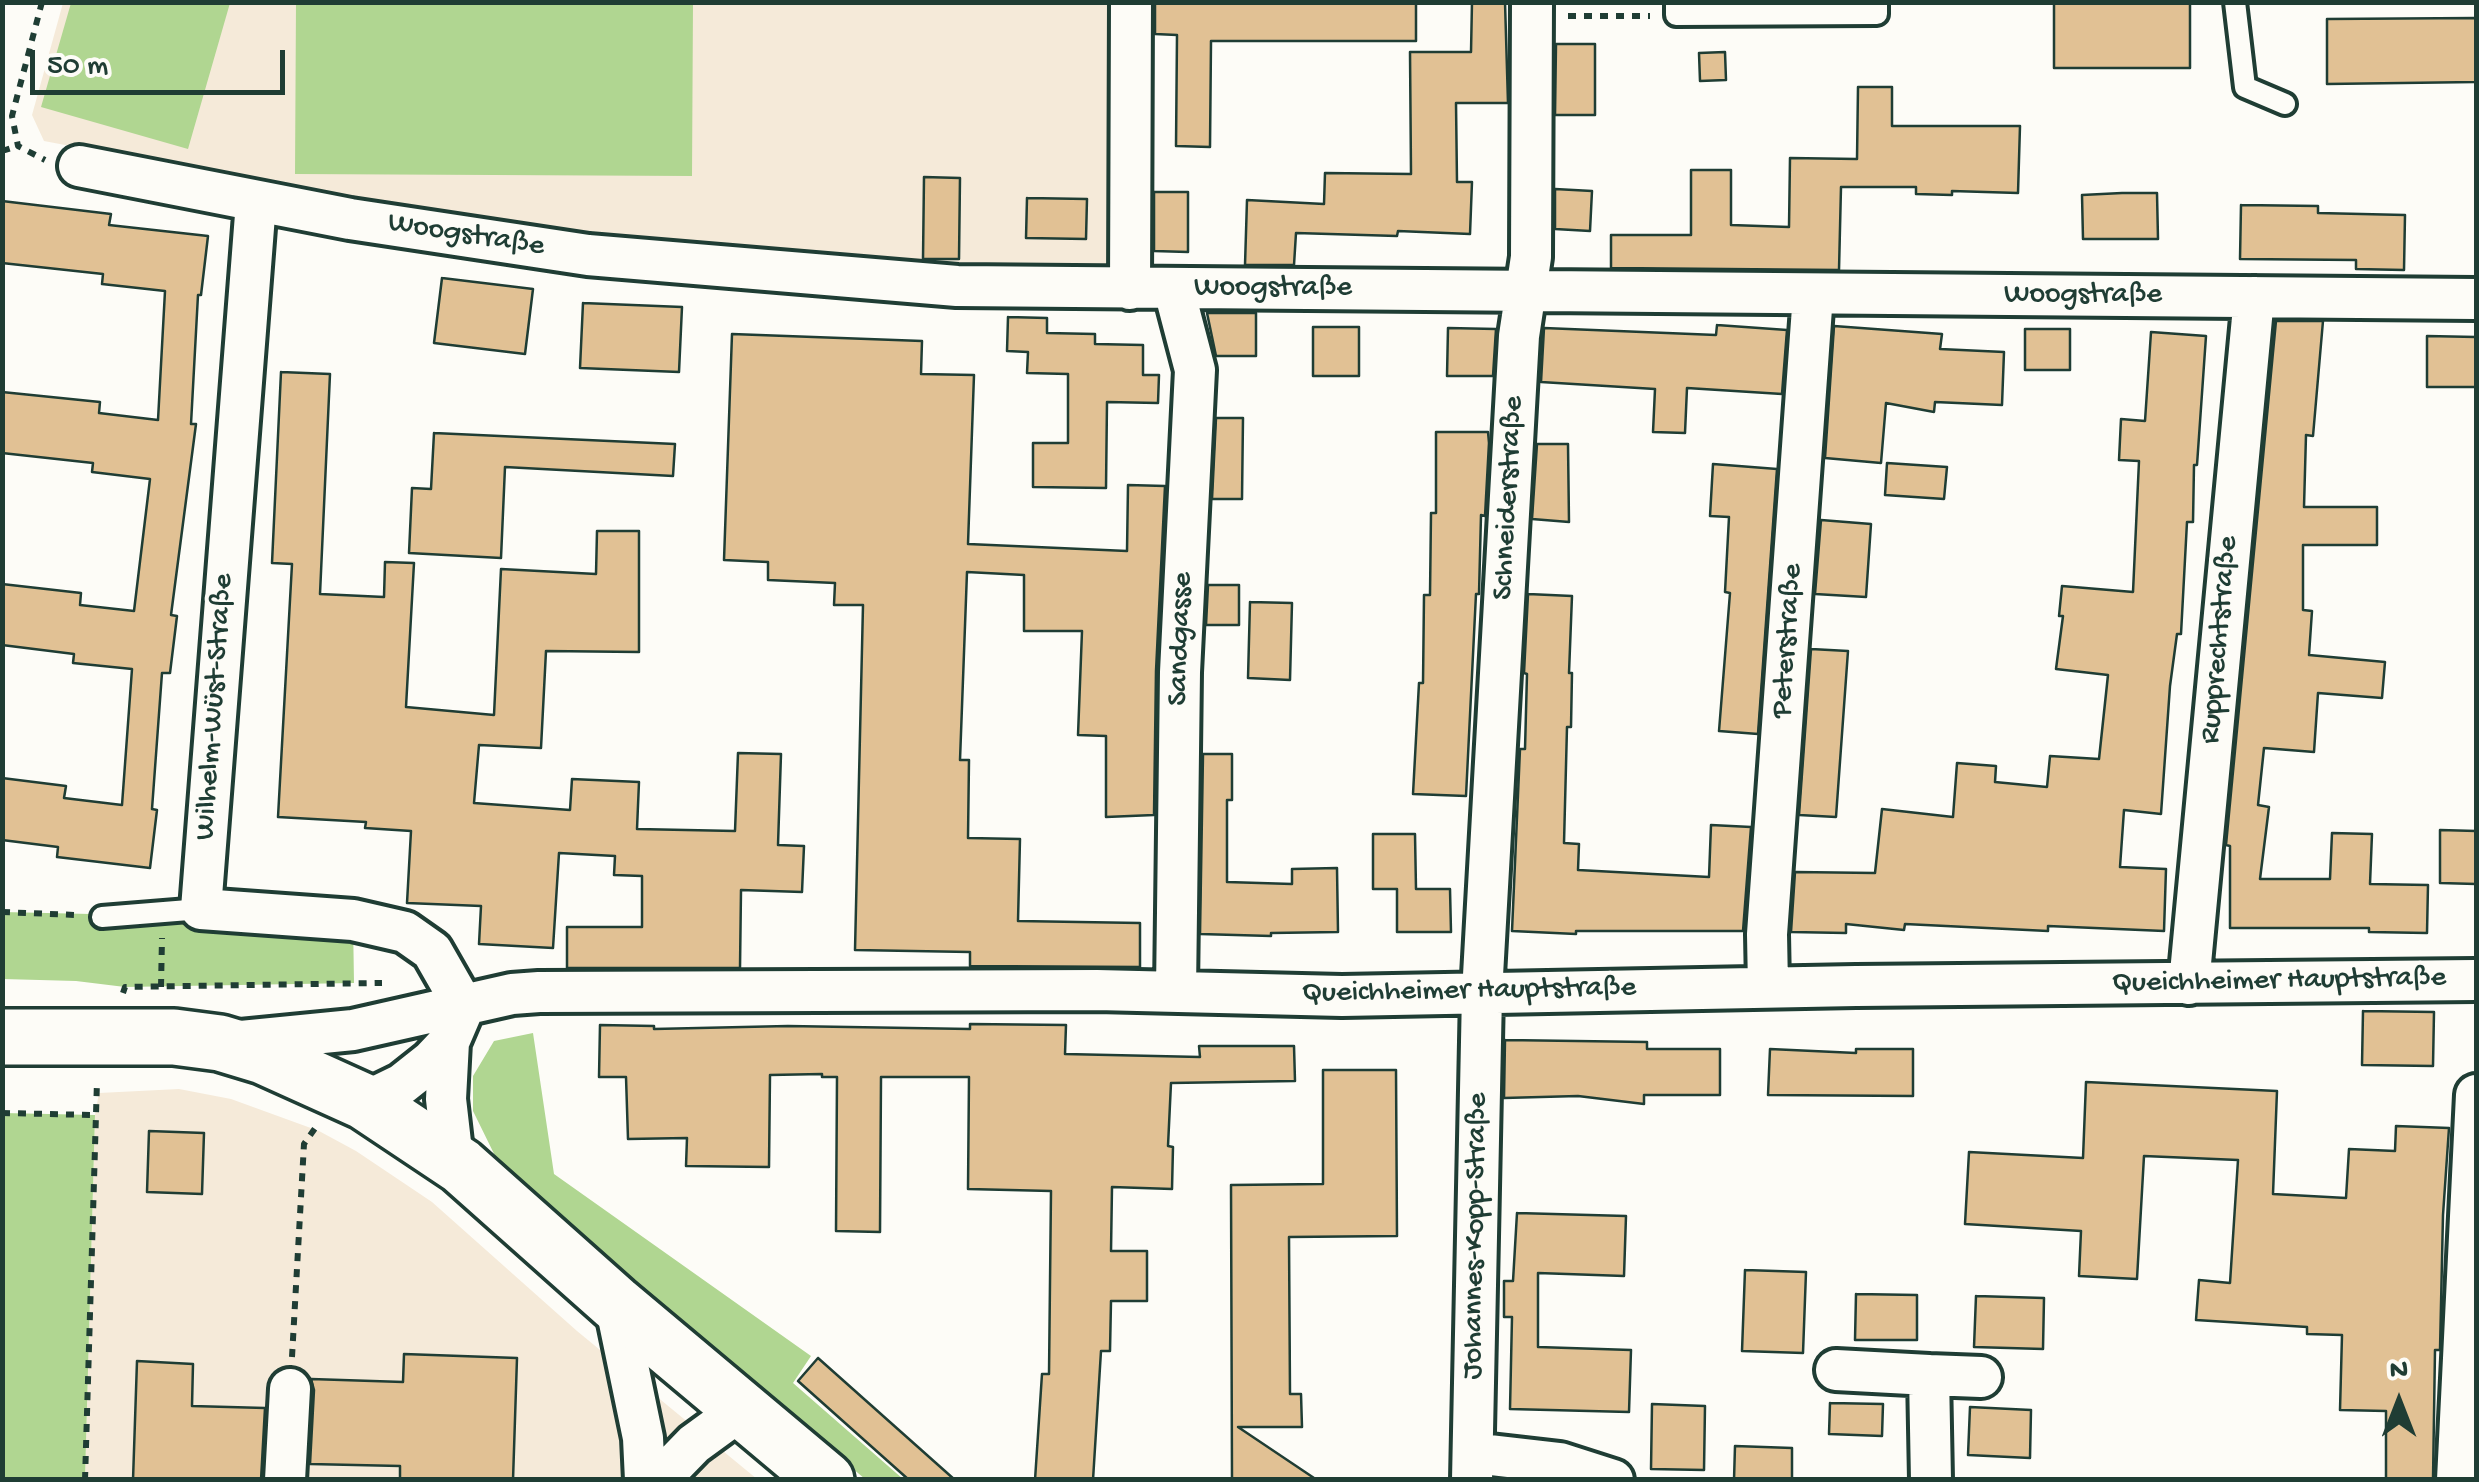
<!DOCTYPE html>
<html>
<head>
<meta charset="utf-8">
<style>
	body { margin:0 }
	#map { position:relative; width:2479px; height:1482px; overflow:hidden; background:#fdfcf7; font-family:"Gochi Hand",sans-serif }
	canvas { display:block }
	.frame { position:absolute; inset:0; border:5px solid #1f3d34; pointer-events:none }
	.north { position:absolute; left:2349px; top:1352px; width:100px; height:100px; -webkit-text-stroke:8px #fdfcf7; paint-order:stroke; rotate:0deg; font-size:28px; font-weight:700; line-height:40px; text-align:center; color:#1f3d34 }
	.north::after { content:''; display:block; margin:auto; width:35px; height:45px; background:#1f3d34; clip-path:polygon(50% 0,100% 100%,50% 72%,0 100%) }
	.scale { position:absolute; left:30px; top:50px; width:255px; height:45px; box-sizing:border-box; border:5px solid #1f3d34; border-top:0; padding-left:12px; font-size:30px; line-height:35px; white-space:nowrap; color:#1f3d34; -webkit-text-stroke:8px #fdfcf7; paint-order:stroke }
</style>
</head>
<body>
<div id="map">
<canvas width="2479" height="1482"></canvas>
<div class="frame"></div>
<div class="north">N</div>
<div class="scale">50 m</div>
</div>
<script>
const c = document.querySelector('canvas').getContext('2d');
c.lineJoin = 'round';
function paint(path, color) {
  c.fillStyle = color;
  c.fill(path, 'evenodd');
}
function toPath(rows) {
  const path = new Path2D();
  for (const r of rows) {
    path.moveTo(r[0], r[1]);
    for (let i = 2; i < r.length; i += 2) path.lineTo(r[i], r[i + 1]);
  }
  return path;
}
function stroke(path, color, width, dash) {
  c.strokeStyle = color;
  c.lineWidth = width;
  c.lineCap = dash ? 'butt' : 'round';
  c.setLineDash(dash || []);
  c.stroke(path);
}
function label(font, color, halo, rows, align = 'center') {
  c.font = font + ' "Gochi Hand",sans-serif';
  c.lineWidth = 8;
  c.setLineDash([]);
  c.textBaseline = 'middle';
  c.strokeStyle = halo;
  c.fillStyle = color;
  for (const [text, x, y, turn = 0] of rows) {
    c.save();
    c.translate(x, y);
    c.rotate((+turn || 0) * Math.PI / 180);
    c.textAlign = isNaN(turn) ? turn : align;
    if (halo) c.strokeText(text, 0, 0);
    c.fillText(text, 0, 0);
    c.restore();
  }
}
const built = toPath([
	[63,3,1119,3,1126,254,1104,276,746,263,522,232,44,141,32,115],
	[179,1089,231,1099,319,1131,356,1151,432,1202,577,1331,757,1479,85,1480,95,1115,99,1093]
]);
const green = toPath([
	[71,3,230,3,188,149,41,107],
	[296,3,693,3,692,176,295,174],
	[3,912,353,920,354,983,125,987,76,981,3,979],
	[533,1033,554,1174,811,1356,793,1383,903,1479,865,1479,502,1170,473,1111,473,1076,494,1041],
	[3,1113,95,1115,85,1479,3,1479]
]);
const building = toPath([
	[1155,2,1416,2,1416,41,1211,41,1210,147,1176,146,1177,35,1155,34,1155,2],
	[1472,2,1505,2,1508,103,1456,103,1457,182,1472,182,1470,234,1398,231,1397,236,1296,233,1294,265,1245,265,1247,200,1324,204,1325,173,1411,174,1410,52,1471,52,1472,2],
	[2054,2,2190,2,2190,68,2054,68,2054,2],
	[2476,18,2476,82,2327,84,2327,19,2476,18],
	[1556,44,1595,44,1595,115,1555,115,1556,44],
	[1725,52,1726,80,1700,81,1699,53,1725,52],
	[1858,87,1892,87,1892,126,2020,126,2018,193,1952,191,1952,195,1916,194,1916,187,1841,187,1839,270,1611,268,1611,235,1691,235,1691,170,1731,170,1731,225,1789,227,1790,158,1857,159,1858,87],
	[924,177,960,178,959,259,923,259,924,177],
	[1555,189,1592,191,1590,231,1555,229,1555,189],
	[1154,192,1188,192,1188,252,1154,251,1154,192],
	[2122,193,2157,193,2158,239,2083,239,2082,195,2122,193],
	[1027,198,1087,199,1086,239,1026,238,1027,198],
	[2,201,111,214,109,225,208,236,201,295,198,295,191,424,196,424,171,615,177,616,170,673,162,673,152,809,157,810,150,868,57,857,58,847,2,840,2,778,66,786,64,798,122,805,132,669,73,663,74,654,2,645,2,584,81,593,80,605,134,611,150,479,92,472,93,463,2,453,2,392,100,402,99,413,158,420,165,291,102,284,103,274,2,263,2,201],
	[2241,205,2318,206,2318,213,2405,215,2404,270,2356,269,2356,260,2240,259,2241,205],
	[442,278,533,289,525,354,434,343,442,278],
	[583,303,682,307,679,372,580,368,583,303],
	[1207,313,1256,313,1256,356,1216,356,1207,313],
	[1008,317,1047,318,1047,333,1095,334,1095,344,1143,345,1143,375,1159,375,1158,403,1107,402,1106,488,1033,487,1033,443,1068,443,1068,374,1027,373,1028,352,1007,351,1008,317],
	[2276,321,2323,321,2313,436,2306,435,2304,507,2377,507,2377,545,2303,545,2303,610,2312,611,2309,655,2385,662,2382,698,2318,693,2314,752,2264,748,2258,805,2269,807,2260,879,2330,879,2332,833,2372,834,2370,884,2428,885,2427,933,2369,932,2369,928,2230,928,2230,846,2226,845,2276,321],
	[1717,325,1787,330,1782,394,1687,388,1685,433,1653,432,1655,389,1541,382,1544,328,1716,335,1717,325],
	[1834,326,1942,334,1940,349,2004,352,2002,405,1935,402,1934,412,1886,403,1881,463,1825,458,1834,326],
	[1313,327,1359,327,1359,376,1313,376,1313,327],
	[1448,328,1496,329,1493,376,1447,376,1448,328],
	[2025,329,2070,329,2070,370,2025,370,2025,329],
	[2151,332,2206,336,2197,465,2194,465,2193,522,2187,522,2181,634,2177,634,2170,686,2161,814,2124,810,2120,867,2166,869,2164,931,2048,926,2048,931,1905,924,1904,930,1846,924,1846,933,1791,932,1795,872,1875,873,1882,809,1953,817,1957,763,1996,766,1995,782,2047,787,2050,756,2099,759,2108,675,2056,669,2063,616,2059,616,2062,586,2133,592,2139,461,2119,460,2121,419,2145,421,2151,332],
	[732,334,922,341,921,374,974,375,968,544,1127,551,1128,485,1165,486,1156,671,1154,815,1106,817,1106,736,1078,735,1082,631,1024,631,1024,575,967,572,960,760,969,760,968,838,1020,839,1018,921,1140,923,1140,967,970,966,970,952,855,950,863,605,834,605,835,583,768,580,768,562,724,560,732,334],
	[2427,336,2476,337,2476,387,2427,387,2427,336],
	[281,372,330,374,320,594,384,597,385,562,414,563,406,707,494,715,501,569,596,574,597,531,639,531,639,652,546,651,541,748,479,745,474,803,570,810,572,779,639,782,637,829,735,831,738,753,781,754,778,845,804,846,802,892,741,890,740,968,567,968,567,927,642,927,642,876,614,875,615,856,559,853,553,948,479,944,481,906,407,903,411,831,365,828,366,822,278,817,292,564,272,563,281,372],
	[1216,418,1243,418,1242,499,1212,499,1216,418],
	[1436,432,1488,432,1489,443,1485,516,1481,515,1479,594,1476,594,1466,796,1413,794,1419,683,1423,683,1424,595,1430,595,1431,513,1436,513,1436,432],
	[434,433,675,444,673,476,505,467,501,558,409,553,412,488,431,489,434,433],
	[1537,444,1568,444,1569,522,1532,519,1537,444],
	[1887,463,1947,467,1944,499,1885,495,1887,463],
	[1713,464,1777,469,1758,734,1719,731,1730,593,1725,592,1729,517,1710,516,1713,464],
	[1821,520,1871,524,1866,597,1815,594,1821,520],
	[1208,585,1239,585,1239,625,1206,625,1208,585],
	[1528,594,1572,596,1569,673,1572,673,1571,727,1567,727,1564,843,1579,844,1578,870,1709,877,1711,825,1751,827,1743,931,1576,931,1576,934,1512,931,1520,749,1525,749,1527,674,1524,673,1528,594],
	[1250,602,1292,603,1290,680,1248,678,1250,602],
	[1811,649,1848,651,1836,817,1799,815,1811,649],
	[1203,754,1232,754,1232,800,1227,800,1227,882,1292,884,1292,869,1337,868,1338,932,1271,933,1271,936,1200,934,1203,754],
	[2440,830,2476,831,2476,884,2440,883,2440,830],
	[1373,834,1415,834,1416,889,1450,889,1451,932,1397,932,1397,889,1373,889,1373,834],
	[2363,1011,2434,1012,2433,1066,2362,1065,2363,1011],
	[970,1024,1066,1025,1065,1054,1200,1057,1199,1046,1294,1046,1295,1081,1171,1083,1168,1146,1173,1147,1172,1189,1112,1187,1111,1251,1147,1251,1147,1301,1111,1301,1110,1351,1101,1351,1093,1480,1035,1480,1042,1374,1049,1374,1051,1191,968,1189,969,1077,881,1077,880,1232,836,1231,837,1077,822,1077,822,1074,770,1075,769,1167,686,1166,687,1138,628,1139,626,1077,599,1077,600,1025,654,1026,654,1029,788,1026,970,1029,970,1024],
	[1505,1040,1647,1042,1647,1049,1720,1049,1720,1095,1644,1095,1644,1104,1578,1096,1504,1098,1505,1040],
	[1770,1049,1856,1053,1856,1049,1913,1049,1913,1096,1768,1095,1770,1049],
	[1323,1070,1396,1070,1397,1236,1289,1237,1290,1394,1301,1394,1302,1427,1238,1427,1317,1480,1232,1480,1231,1185,1323,1184,1323,1070],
	[2086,1082,2277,1091,2273,1194,2346,1198,2349,1149,2395,1151,2396,1126,2449,1128,2443,1215,2440,1350,2435,1350,2433,1480,2386,1480,2386,1411,2340,1410,2342,1335,2307,1334,2307,1327,2196,1320,2199,1280,2230,1283,2238,1160,2144,1156,2137,1279,2079,1276,2081,1231,1965,1224,1969,1152,2083,1158,2086,1082],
	[149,1131,204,1133,202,1194,147,1192,149,1131],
	[1517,1213,1626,1216,1624,1276,1538,1273,1538,1347,1631,1350,1629,1412,1510,1409,1512,1317,1504,1317,1504,1281,1513,1281,1517,1213],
	[1745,1270,1806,1272,1803,1353,1742,1351,1745,1270],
	[1856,1294,1917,1295,1917,1340,1855,1340,1856,1294],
	[1976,1296,2044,1298,2043,1349,1974,1347,1976,1296],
	[404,1354,517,1358,513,1480,400,1480,400,1466,310,1464,314,1390,311,1379,403,1382,404,1354],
	[818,1358,955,1480,909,1480,798,1381,818,1358],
	[137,1361,193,1364,192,1406,265,1408,261,1480,133,1480,137,1361],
	[1830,1403,1883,1404,1882,1436,1829,1434,1830,1403],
	[1652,1404,1705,1406,1704,1470,1651,1469,1652,1404],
	[1970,1407,2031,1410,2030,1458,1968,1455,1970,1407],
	[1735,1446,1792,1448,1792,1480,1734,1480,1735,1446]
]);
const path = toPath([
	[42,2,12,116,18,146,45,160],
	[1568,16,1650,16],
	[2,151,18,146],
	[2,912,76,915],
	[161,987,162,938],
	[123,993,125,987,382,983],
	[2,1113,95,1115],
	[292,1357,304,1144,318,1124],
	[85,1480,97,1081]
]);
const lane = toPath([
	[1676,2,1676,15,1877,14,1877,2],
	[2235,2,2245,87,2285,104],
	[102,917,201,909]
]);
const street = toPath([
	[79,166,350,219,588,255,957,286,2476,299],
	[256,202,201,909,353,920,405,932,432,951,464,1007],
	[1130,289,1131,2],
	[1174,290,1195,370,1180,672,1176,991],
	[2189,984,2254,297],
	[1768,987,1767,934,1813,294],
	[231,1042,353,1030,512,994,539,992,1097,990,1342,996,1856,986,2476,980],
	[449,1042,446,1099,453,1160],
	[365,1102,402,1084,431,1061,449,1042,464,1007],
	[615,1303,643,1438,645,1480],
	[1836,1370,1929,1375,1931,1480],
	[1929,1375,1981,1377],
	[1473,1453,1560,1463,1613,1480],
	[285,1480,290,1389],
	[659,1480,694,1444,742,1409],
	[1472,1480,1482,993,1519,336,1531,257,1532,2],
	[2457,1480,2476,1095]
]);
const secondary = toPath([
	[2,1037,174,1037,220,1043,263,1056,365,1102,461,1166,615,1303,826,1480]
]);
const streetNames = [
	["Woogstraße",466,236,9],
	["Woogstraße",1273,289],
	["Woogstraße",2083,296],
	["Schneiderstraße",1510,498,-87],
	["Sandgasse",1182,639,-88],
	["Rupprechtstraße",2221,640,-85],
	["Peterstraße",1789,641,-86],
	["Wilhelm-Wüst-Straße",216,707,-86],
	["Queichheimer Hauptstraße",2279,982,-1],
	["Queichheimer Hauptstraße",1469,992,-1],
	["Johannes-Kopp-Straße",1477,1236,-89]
];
paint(built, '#f5ead9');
paint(green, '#b0d691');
paint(building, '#e1c194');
stroke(building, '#1f3d34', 2.5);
stroke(lane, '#1f3d34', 28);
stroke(street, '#1f3d34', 48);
stroke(secondary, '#1f3d34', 62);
stroke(path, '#1f3d34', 6, [8, 8]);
stroke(lane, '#fdfcf7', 20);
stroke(street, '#fdfcf7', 40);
stroke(secondary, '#fdfcf7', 55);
label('30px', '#1f3d34', '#fdfcf7', streetNames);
</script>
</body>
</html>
